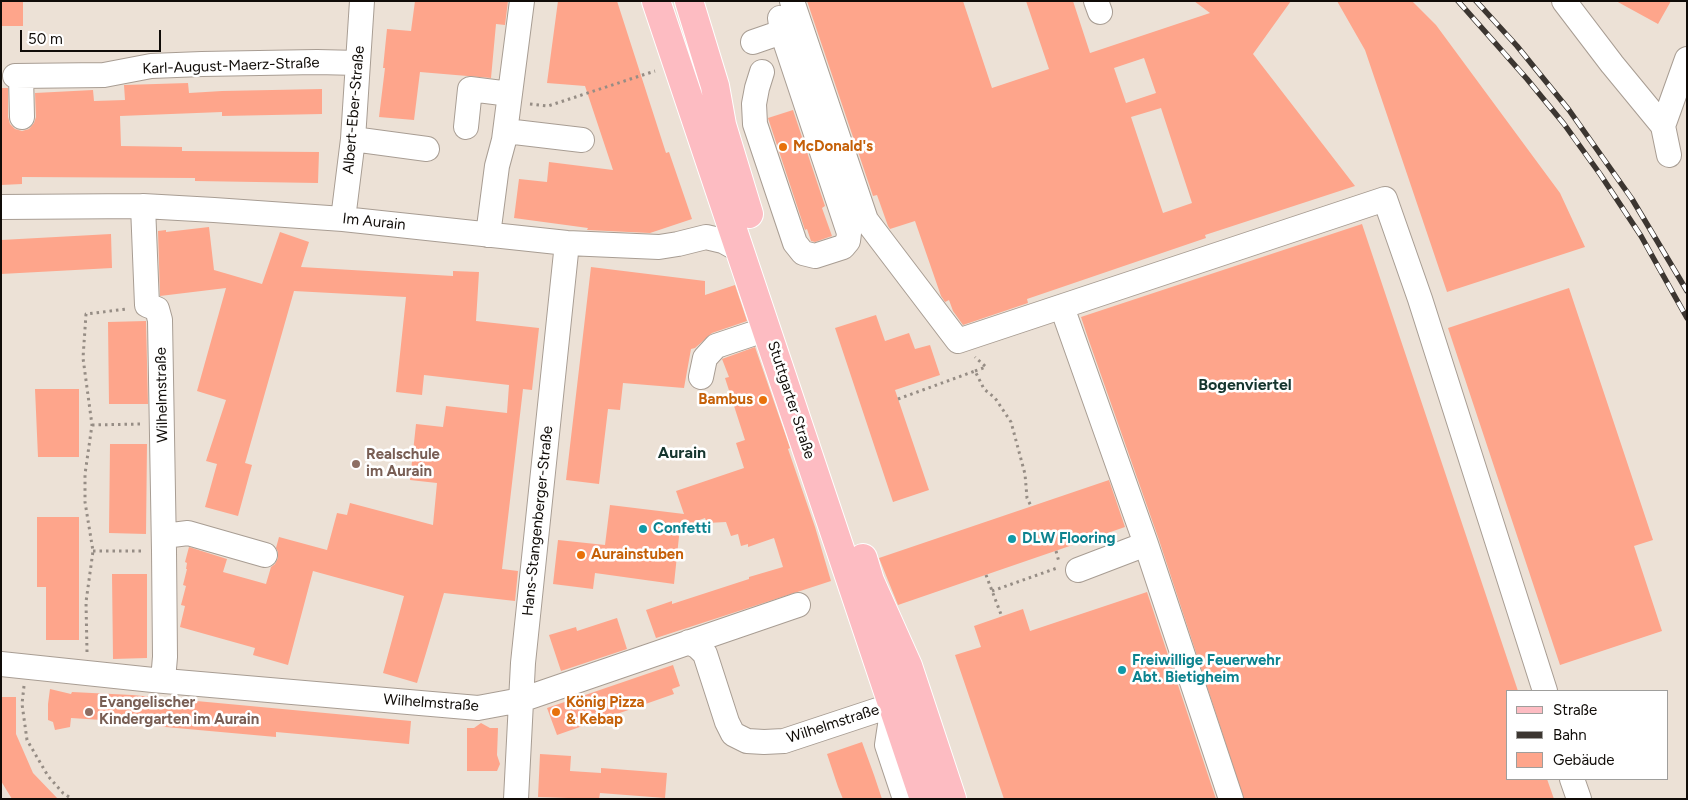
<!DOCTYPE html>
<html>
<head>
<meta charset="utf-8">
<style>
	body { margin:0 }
	#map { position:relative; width:1688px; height:800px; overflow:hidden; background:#ece1d6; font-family:Figtree,sans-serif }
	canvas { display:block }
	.frame { position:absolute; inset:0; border:2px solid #100c08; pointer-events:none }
	.legend { position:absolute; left:1506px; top:690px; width:162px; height:90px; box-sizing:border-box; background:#fff; border:1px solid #9f9e9c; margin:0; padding:6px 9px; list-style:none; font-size:15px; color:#100c08 }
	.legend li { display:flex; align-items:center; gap:10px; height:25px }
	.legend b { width:25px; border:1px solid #9f9e9c }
	.scale { position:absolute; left:20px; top:30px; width:141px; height:22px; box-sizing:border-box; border:2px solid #100c08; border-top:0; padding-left:6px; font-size:15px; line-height:18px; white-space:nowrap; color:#100c08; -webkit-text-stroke:4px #fff; paint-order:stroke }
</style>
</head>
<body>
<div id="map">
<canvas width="1688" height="800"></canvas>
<div class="frame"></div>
<ul class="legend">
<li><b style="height:6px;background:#fdbcc2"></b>Straße</li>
<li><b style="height:6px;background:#3c3631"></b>Bahn</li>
<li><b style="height:14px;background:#fea58b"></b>Gebäude</li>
</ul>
<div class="scale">50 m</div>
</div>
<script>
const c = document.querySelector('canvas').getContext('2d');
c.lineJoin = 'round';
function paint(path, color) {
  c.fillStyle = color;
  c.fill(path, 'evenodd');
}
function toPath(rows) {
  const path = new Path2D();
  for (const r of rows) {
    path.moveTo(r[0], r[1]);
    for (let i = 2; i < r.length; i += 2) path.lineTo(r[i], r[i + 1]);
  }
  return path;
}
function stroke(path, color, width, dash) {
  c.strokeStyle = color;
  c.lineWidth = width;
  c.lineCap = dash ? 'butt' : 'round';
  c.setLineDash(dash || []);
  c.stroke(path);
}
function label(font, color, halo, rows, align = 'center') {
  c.font = font + ' Figtree,sans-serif';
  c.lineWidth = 5;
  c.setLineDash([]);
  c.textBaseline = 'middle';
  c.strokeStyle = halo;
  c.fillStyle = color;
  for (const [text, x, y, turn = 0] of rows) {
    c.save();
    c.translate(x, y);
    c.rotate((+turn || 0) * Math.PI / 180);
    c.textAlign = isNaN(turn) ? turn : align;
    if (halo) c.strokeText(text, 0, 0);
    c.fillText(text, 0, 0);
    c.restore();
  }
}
const building = toPath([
	[1,1,23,1,23,26,1,26],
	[415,1,508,1,505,25,496,24,491,78,420,72,414,120,379,117,385,68,383,68,387,29,411,31],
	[558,1,617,1,666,153,669,152,692,219,650,233,587,230,588,228,514,218,519,179,547,182,549,162,613,170,585,86,547,83],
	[807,1,963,1,992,88,1049,69,1026,1,1073,1,1090,53,1210,13,1194,1,1291,1,1253,54,1355,186,1205,235,1206,238,1027,299,1028,303,963,325,953,311,949,300,945,302,941,296,915,221,890,229,888,226,877,195,873,196],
	[1144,58,1156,93,1126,103,1114,68],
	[1161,108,1192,203,1163,213,1131,117],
	[1337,1,1412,1,1436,25,1560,193,1585,247,1447,292,1365,50],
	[1616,1,1671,1,1658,24],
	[188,83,189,93,222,91,322,89,322,114,222,116,222,112,120,116,121,146,182,147,182,151,319,152,318,183,195,181,195,178,22,177,22,184,1,185,1,88,8,88,8,117,10,124,15,129,22,131,29,129,34,123,36,117,35,93,93,90,94,101,125,100,124,85],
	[793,110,825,206,822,208,832,236,815,242,811,241,807,229,805,230,769,121,768,118],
	[1362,224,1518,691,1507,691,1507,779,1547,779,1554,799,1244,799,1159,540,1088,338,1081,317],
	[209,227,214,270,262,284,280,232,309,242,301,267,453,276,453,271,479,272,476,321,539,328,532,390,523,389,502,569,518,571,515,601,444,593,417,683,383,673,404,596,313,571,288,665,253,655,255,648,180,627,185,606,181,605,186,586,183,585,187,569,186,569,187,563,185,562,189,547,227,559,223,572,266,584,271,567,275,564,278,558,278,552,276,548,279,537,327,550,337,513,347,515,350,503,433,525,437,483,410,480,416,424,443,427,446,406,507,413,509,385,424,375,422,395,396,392,406,297,294,291,245,463,252,465,238,516,205,507,217,464,206,461,226,400,197,391,226,288,160,296,158,231,166,230,166,232],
	[111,234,112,268,1,274,1,240],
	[591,267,705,281,705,295,735,285,747,321,712,333,695,348,691,349,684,388,623,383,620,410,608,409,599,484,566,480],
	[1569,288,1653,540,1634,546,1662,631,1560,665,1448,328],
	[876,315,885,341,909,333,915,349,930,345,940,375,895,390,929,490,893,502,835,328],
	[146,321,148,404,109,404,108,322],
	[755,347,790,448,788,449,815,527,831,581,656,638,646,610,672,601,672,604,749,579,749,577,783,567,774,538,748,547,748,544,741,546,738,534,731,536,726,522,707,523,705,518,680,527,674,584,595,573,593,589,553,584,558,540,605,545,610,505,684,514,676,491,744,468,736,443,745,440,725,378,729,377,722,359],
	[35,389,79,389,79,457,38,457],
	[110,444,147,444,146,534,109,533],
	[1109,480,1125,527,898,605,879,558],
	[37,517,79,517,79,640,46,640,46,587,37,587],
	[112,574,147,574,147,658,113,659],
	[1147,592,1216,799,1004,799,955,655,981,647,974,626,1023,609,1030,631],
	[617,618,627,649,561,671,549,635,576,627,577,631],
	[673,665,680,686,672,689,674,694,557,735,547,708],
	[50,689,71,694,72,692,132,695,411,721,409,744,276,732,276,737,132,724,133,722,71,718,70,727,55,730,53,722,48,720,48,704],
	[1,697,16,697,16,734,33,773,58,799,12,799,1,781],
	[481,723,490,728,498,728,497,755,500,764,497,771,467,771,467,728,474,728],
	[862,742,874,775,882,799,843,799,838,787,827,754],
	[540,754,571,756,570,771,601,773,601,768,667,773,665,798,600,793,599,799,538,797]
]);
const path = toPath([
	[530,104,548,106,655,71],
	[975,371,986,367,975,357],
	[898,399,975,371,984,389,995,398,1011,422,1025,474,1027,498,1031,506],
	[92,425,141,424],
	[93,551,145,551],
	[1056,551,1059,562],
	[986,575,1002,617],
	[992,591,1057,568],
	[87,652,86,602,93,551,85,502,85,474,92,425,83,358,86,314,127,309],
	[24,686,22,704,27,740,48,776,63,793,72,799]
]);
const minor = toPath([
	[792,1,866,220,958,341,1385,199,1420,299,1545,691],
	[1096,1,1100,12],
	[1564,1,1612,64,1663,126,1687,59],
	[753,42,782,32,780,18],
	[762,72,757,88,754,104,755,124,795,243,803,253,815,256,843,247,848,241,849,233,782,32],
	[15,76,104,75,151,66,202,64,317,62,358,63],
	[21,76,22,117],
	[1663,126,1669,155],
	[466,127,470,89,510,94],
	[506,131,582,140],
	[353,139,427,149],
	[143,206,147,305,157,309,160,320,164,551,165,657,163,680],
	[1,207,143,206,214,210,343,219,567,243,659,247,678,244,706,237,723,241,741,251],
	[343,219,353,139,362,1],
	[488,235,497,166,504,140,522,1],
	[1062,307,1146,544,1231,799],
	[701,377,705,358,716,346,767,329],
	[164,536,188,533,265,555],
	[1078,570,1146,544],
	[689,642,698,647,705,654,727,722,733,734,747,741,764,742,784,741,911,699],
	[1,664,153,680,478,708,521,700,798,605],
	[893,705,887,745,905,799],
	[1572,779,1579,799],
	[516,799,523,663,567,243]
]);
const major = toPath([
	[656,1,924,799],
	[689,1,715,86,722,125,749,214],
	[863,558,870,581,908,666,952,799]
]);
const rail = toPath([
	[1458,1,1527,79,1564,124,1600,174,1641,236,1687,318],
	[1476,1,1517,46,1569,110,1632,199,1687,291]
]);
const markers = [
	[783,147,5,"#e8710a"],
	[763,400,5,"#e8710a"],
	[356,464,5,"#8d6e63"],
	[643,529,5,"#0f9aa8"],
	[1012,539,5,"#0f9aa8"],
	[581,555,5,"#e8710a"],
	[1122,670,5,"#0f9aa8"],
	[89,712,5,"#8d6e63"],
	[556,712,5,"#e8710a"]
];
const streetNames = [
	["Karl-August-Maerz-Straße",231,66,-2],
	["Albert-Eber-Straße",354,110,-85],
	["Im Aurain",374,222,6],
	["Wilhelmstraße",162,395,-91],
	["Stuttgarter Straße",791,400,72],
	["Hans-Stangenberger-Straße",538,521,-84],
	["Wilhelmstraße",431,703,4],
	["Wilhelmstraße",833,724,-18]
];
const foodNames = [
	["McDonald's",793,147],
	["Bambus",753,400,"right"],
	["Aurainstuben",591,555],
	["König Pizza",566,703],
	["& Kebap",566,720]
];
const educationNames = [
	["Realschule",366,455],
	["im Aurain",366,472],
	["Evangelischer",99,703],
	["Kindergarten im Aurain",99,720]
];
const cultureNames = [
	["Confetti",653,529],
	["DLW Flooring",1022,539],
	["Freiwillige Feuerwehr",1132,661],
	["Abt. Bietigheim",1132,678]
];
const neighbourhoodNames = [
	["Bogenviertel",1245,385],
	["Aurain",682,453]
];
paint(building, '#fea58b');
stroke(minor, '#a89d93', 26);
stroke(major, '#fff', 30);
stroke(path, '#968d85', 3, [2.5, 4]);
stroke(minor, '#fff', 24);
stroke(major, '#fdbcc2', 28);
stroke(rail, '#3c3631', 5.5);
stroke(rail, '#fff', 4, [11]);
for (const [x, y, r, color] of markers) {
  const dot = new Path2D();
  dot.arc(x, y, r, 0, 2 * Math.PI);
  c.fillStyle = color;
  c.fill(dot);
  stroke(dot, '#fff', 2);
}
label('15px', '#100c08', '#fff', streetNames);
label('bold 15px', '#c56008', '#fff', foodNames, 'left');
label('bold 15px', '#785e54', '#fff', educationNames, 'left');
label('bold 15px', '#0d838f', '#fff', cultureNames, 'left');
label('bold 16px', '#15352e', '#fff', neighbourhoodNames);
</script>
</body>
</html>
